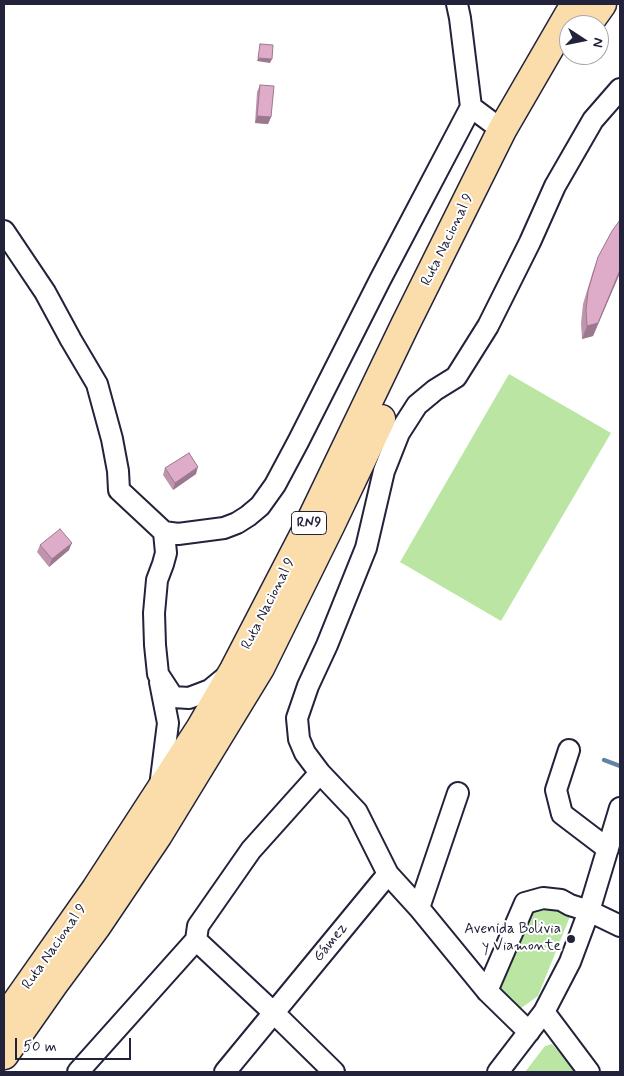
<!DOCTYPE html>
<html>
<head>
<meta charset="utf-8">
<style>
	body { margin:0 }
	#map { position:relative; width:624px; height:1076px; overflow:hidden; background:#fff; font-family:Mynerve,sans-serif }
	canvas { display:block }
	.frame { position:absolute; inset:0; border:5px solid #22223b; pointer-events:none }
	.north { position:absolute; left:559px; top:15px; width:50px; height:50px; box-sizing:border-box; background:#fff; border:1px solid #a7a7b1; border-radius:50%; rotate:101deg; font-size:14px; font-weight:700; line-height:20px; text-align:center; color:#22223b }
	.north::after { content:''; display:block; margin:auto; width:18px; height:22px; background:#22223b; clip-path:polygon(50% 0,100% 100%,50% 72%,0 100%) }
	.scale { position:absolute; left:15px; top:1038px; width:116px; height:22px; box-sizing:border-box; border:2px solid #22223b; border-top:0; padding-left:6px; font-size:15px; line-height:18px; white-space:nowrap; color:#22223b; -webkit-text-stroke:4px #fff; paint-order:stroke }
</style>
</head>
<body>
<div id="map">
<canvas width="624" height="1076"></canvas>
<div class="frame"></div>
<div class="north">N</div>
<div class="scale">50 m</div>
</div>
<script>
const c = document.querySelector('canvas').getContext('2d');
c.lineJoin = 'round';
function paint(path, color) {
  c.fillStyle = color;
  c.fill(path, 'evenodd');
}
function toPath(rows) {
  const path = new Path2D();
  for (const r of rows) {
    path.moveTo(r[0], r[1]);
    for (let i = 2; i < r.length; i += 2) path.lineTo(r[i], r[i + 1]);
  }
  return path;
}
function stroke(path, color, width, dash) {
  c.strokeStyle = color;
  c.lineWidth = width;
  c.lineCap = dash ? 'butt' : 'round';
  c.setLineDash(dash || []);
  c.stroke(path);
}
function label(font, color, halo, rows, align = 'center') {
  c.font = font + ' Mynerve,sans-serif';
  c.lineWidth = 4;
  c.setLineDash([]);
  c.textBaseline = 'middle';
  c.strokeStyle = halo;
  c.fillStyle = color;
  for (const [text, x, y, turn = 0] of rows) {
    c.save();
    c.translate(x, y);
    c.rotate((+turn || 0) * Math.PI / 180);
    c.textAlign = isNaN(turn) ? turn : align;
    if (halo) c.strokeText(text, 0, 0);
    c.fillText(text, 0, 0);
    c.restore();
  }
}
const green = toPath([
	[509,374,611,433,501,621,400,562],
	[553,904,571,914,538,996,517,1011,496,986,529,910],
	[552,1044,576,1072,525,1072,545,1046]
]);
const stream = toPath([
	[604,760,620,766]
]);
const minor = toPath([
	[457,4,460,18,471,107,502,130],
	[4,231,45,292,71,340,97,384,112,439,118,471,119,490,164,532,178,534,224,528,237,523,248,516,260,506,275,485,298,442,380,280,471,107],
	[164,532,166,553,163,564,157,580,154,613,155,645,158,674,173,697,189,698,210,690,227,676],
	[160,682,168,723,160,787],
	[569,750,556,790,562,814,608,849],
	[320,773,251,850,198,926,196,940,274,1013,334,1072],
	[419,908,458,793],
	[487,991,525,903,543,898,561,900,570,905,589,911,620,926],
	[544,1012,589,1072],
	[529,1032,487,991,419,908,388,874,357,812,320,773,305,753,299,739,297,718,308,686,327,645,366,548,384,471,399,433,417,405,435,390,456,377,488,326,530,242,555,186,593,120,620,89],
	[78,1072,196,940],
	[225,1072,388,874],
	[498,1072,544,1012,570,962,589,911,620,808]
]);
const highway = toPath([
	[587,25,602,4],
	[4,1020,96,889,200,729,234,670,304,535,405,325,502,130,575,4],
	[4,1055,53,985,96,927,158,835,260,668,331,524,381,419]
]);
const wall = toPath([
	[260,85,271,117,268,124,255,123,257,92],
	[620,220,620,273,593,336,582,339,581,323,583,304,593,271,598,257],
	[165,468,196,474,173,490,163,475],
	[40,545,69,550,49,567,37,552]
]);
const shadedWall = toPath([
	[258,58,272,59,270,63,257,61],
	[257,116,271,117,268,124,255,123],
	[620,270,620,273,593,336,582,339,587,326],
	[198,467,196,474,173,490,175,483],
	[72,543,69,550,49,567,52,559]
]);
const building = toPath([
	[260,44,273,45,272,59,258,58,260,44],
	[260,85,274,86,271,117,257,116,260,85],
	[620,220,620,270,598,323,587,326,586,310,588,291,598,257,612,231,620,220],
	[189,453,198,467,175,483,165,468,189,453],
	[60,529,72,543,52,559,40,545,60,529]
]);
const markers = [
	[571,939,5,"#22223b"]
];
const shields = [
	[309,523,35]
];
const shieldNames = [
	["RN9",309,523]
];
const streetNames = [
	["Ruta Nacional 9",448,240,-64],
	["Ruta Nacional 9",269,604,-63],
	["Gámez",331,943,-51],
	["Ruta Nacional 9",55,947,-55]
];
const poiNames = [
	["Avenida Bolivia",561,930],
	["y Viamonte",561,947]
];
paint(green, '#bae5a2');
stroke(stream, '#6283a5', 4.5);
stroke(minor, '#22223b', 24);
stroke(highway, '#22223b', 31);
stroke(minor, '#fff', 20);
stroke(highway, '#faddab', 28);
paint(wall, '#bf94ad');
paint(shadedWall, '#9b788d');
paint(building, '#deacc9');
stroke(building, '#9b788d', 1);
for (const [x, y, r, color] of markers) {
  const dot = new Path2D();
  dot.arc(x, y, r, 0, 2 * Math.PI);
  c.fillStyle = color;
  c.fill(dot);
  stroke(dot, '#fff', 2);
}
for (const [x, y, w] of shields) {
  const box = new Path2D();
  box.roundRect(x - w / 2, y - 11.5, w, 23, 4);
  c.fillStyle = '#fff';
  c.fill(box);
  stroke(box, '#22223b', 1);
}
label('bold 14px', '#22223b', null, shieldNames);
label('15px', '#22223b', '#fff', streetNames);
label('15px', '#22223b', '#fff', poiNames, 'right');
</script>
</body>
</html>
